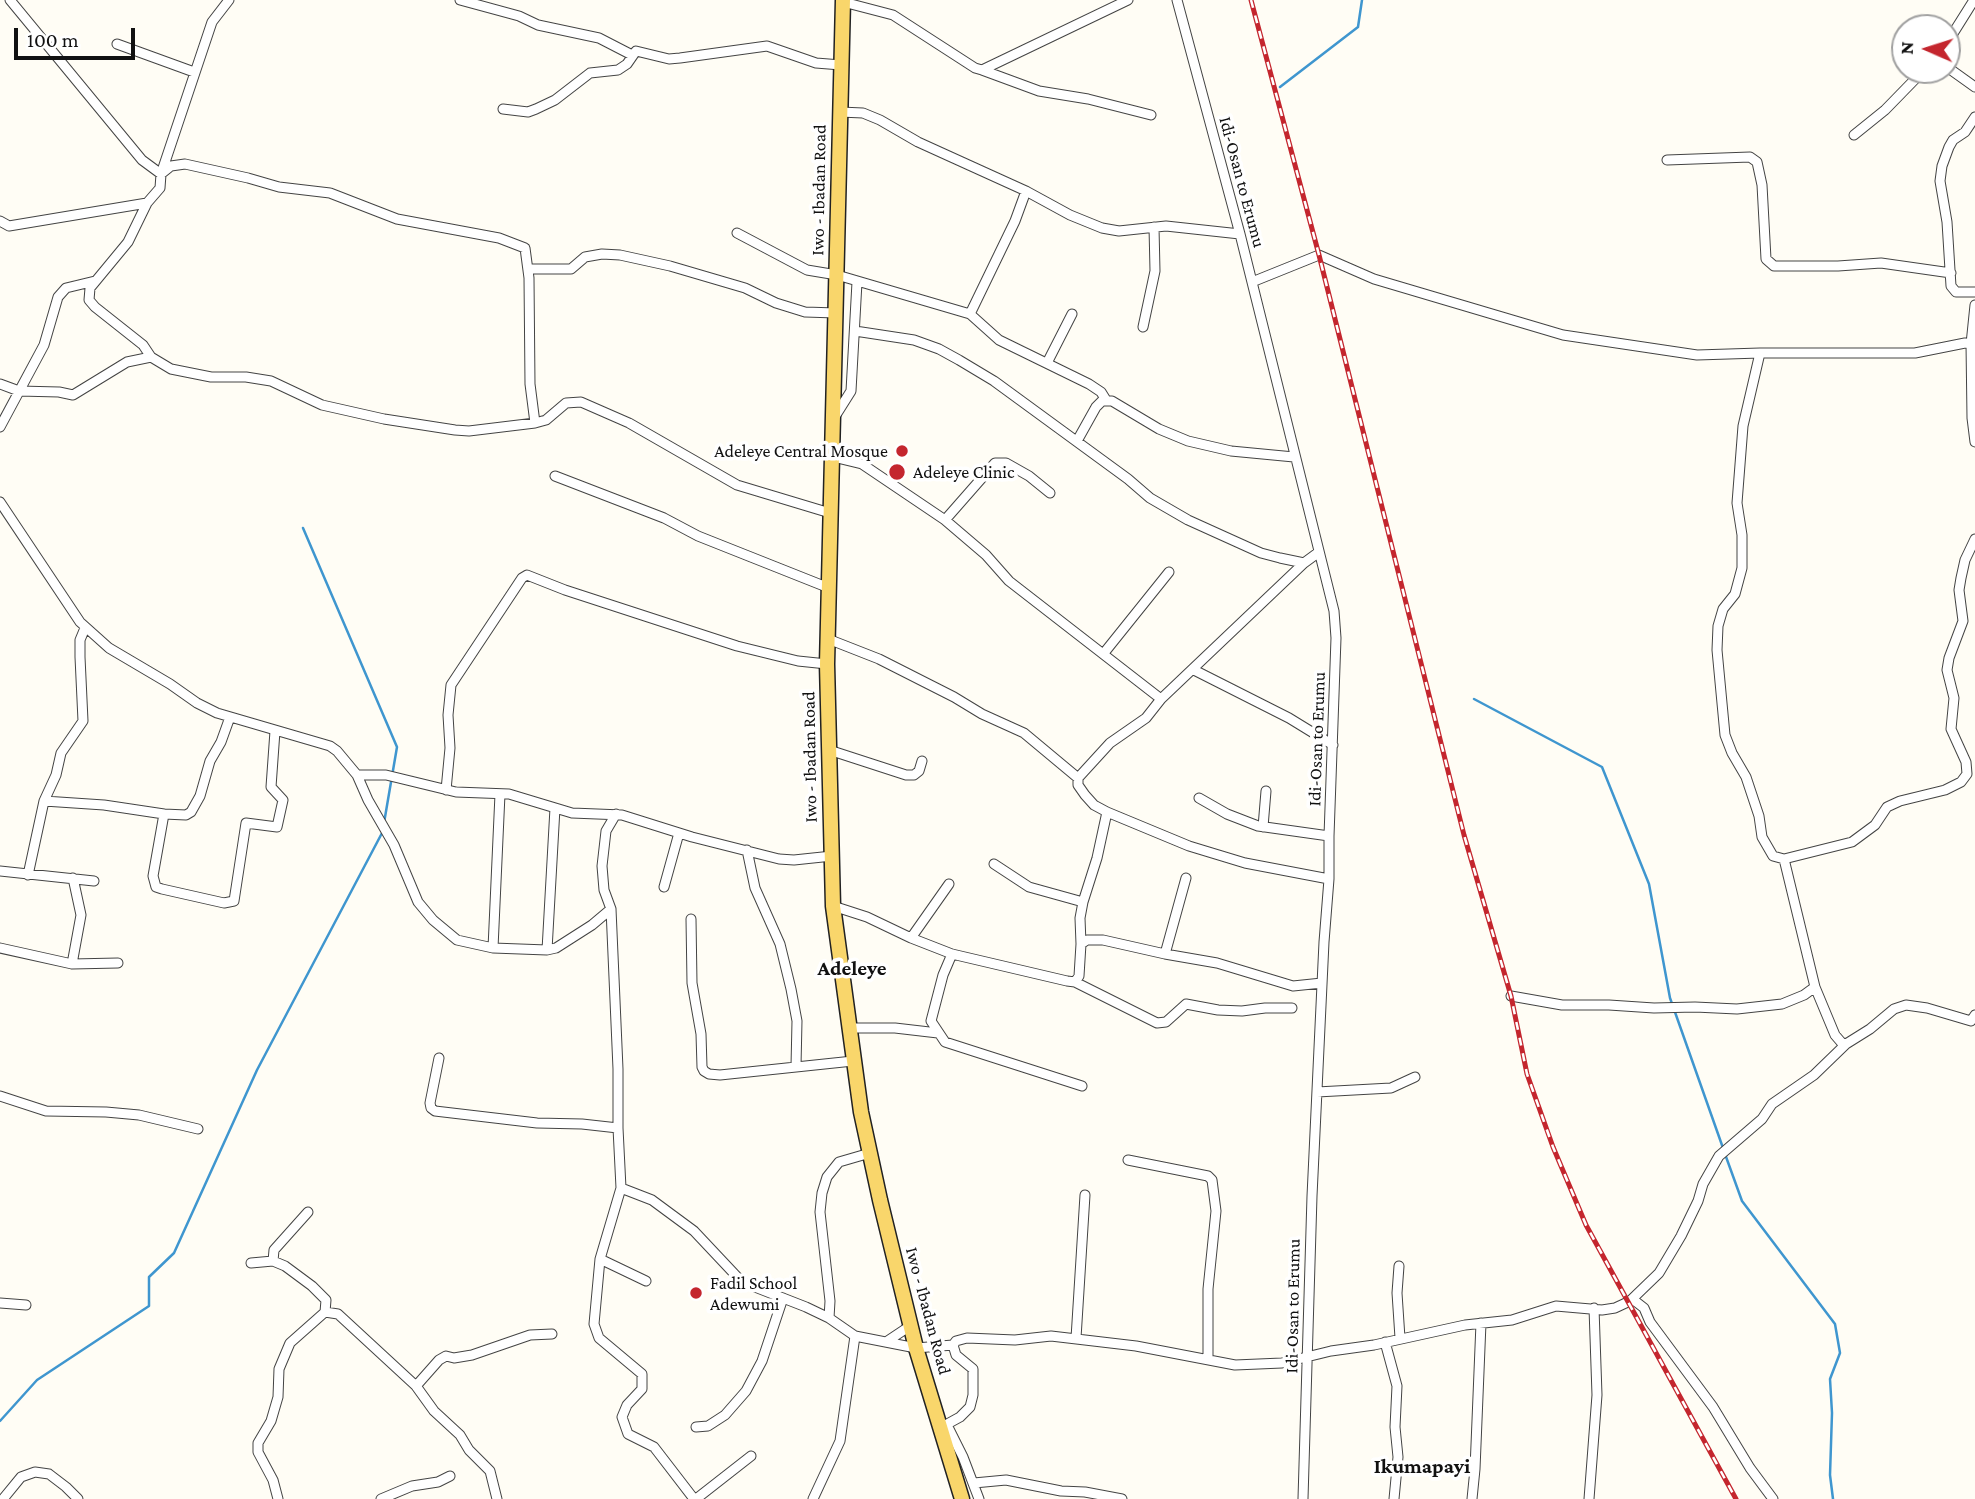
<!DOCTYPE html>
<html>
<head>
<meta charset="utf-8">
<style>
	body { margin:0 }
	#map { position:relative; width:1975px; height:1499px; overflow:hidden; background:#fffdf5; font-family:"Crimson Pro",serif }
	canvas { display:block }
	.north { position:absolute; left:1891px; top:14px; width:70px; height:70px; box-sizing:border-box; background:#fff; border:2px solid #a0a0a0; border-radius:50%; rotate:273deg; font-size:19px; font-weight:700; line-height:28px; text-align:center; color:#111 }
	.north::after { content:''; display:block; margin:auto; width:24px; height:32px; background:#c4262e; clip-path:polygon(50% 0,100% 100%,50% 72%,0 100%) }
	.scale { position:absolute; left:14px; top:28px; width:121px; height:32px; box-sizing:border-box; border:4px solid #111; border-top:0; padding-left:9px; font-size:21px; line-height:24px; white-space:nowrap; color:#111; -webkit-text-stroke:5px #fff; paint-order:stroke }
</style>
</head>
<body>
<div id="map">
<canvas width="1975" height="1499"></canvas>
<div class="north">N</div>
<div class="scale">100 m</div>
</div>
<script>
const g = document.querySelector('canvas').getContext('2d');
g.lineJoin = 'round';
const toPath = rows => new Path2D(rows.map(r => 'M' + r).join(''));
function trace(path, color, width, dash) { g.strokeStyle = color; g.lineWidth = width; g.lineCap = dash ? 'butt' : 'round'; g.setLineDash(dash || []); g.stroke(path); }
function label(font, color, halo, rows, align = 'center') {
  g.font = font + ' "Crimson Pro",serif'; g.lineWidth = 7; g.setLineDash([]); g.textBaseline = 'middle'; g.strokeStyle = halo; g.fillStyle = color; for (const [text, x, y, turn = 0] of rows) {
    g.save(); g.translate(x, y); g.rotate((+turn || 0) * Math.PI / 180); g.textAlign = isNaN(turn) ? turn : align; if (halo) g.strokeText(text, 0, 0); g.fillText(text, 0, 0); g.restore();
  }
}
const stream = toPath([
	[1280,87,1358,27,1362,0],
	[303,528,397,747,384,823],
	[1474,699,1602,767,1649,884,1670,998,1723,1148],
	[1725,1154,1742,1201,1835,1324,1840,1353,1830,1379,1832,1413,1830,1475,1833,1499],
	[0,1421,37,1380,149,1306,149,1277,174,1253,257,1070,382,833]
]);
const minor = toPath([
	[10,0,142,160,161,174,171,166,185,164,248,178,279,187,330,193,397,219,499,238,525,248,529,278,530,384,535,423],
	[460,0,519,16,538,25,599,38,632,55],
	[1177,0,1240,234,1334,611,1336,638,1329,836,1329,879,1324,942,1312,1196,1303,1499],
	[843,2,893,15,975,68,982,70,1128,0],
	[1947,43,1974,0],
	[117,44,194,72],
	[1947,67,1975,87],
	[982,70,1039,91,1088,99,1151,115],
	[503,109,528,112,536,109,555,100,590,73,618,70,627,64,636,51,669,59,680,58,767,46,816,63,841,65],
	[840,112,863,113,880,120,918,142,1026,191,1070,215,1102,228,1119,231,1166,226,1240,234],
	[1975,117,1965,132,1953,140,1949,147,1942,166,1940,181,1947,222,1951,286,1956,292,1975,292],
	[1854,135,1885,110,1924,70],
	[1667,160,1750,157,1757,162,1762,185,1766,259,1774,266,1838,266,1881,263,1951,273],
	[147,203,128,242,90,288,89,300,95,307,143,345,151,357,171,369,211,377,246,377,271,381,322,405,384,419,455,430,469,431,535,423,546,420,566,403,581,402,629,423,737,485,830,513],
	[0,221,9,226,147,203,160,188,161,174,212,22,229,0],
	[737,233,807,270,837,275,970,314,999,340,1089,384,1101,392,1106,400],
	[528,269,571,269,585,257,602,254,620,255,670,266,745,288,776,303,805,312,836,313],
	[1252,282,1319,255,1374,279,1563,335,1697,355,1760,353,1743,426,1737,503,1742,535,1742,568,1735,594,1723,609,1718,626,1717,650,1725,735,1732,753,1746,777,1759,816,1762,837,1773,856,1784,859,1852,842,1875,825,1887,807,1900,801,1945,790,1961,782,1967,774,1966,762,1951,729,1954,698,1947,670,1949,658,1963,621,1959,590,1961,578,1965,560,1975,539],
	[970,314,1015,221,1026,191],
	[1143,327,1155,271,1154,227],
	[855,331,914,340,939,349,959,360,994,381,1128,479,1150,498,1188,520,1261,553,1280,558,1304,563,1319,552],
	[1971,344,1972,418,1975,442],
	[1760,353,1915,353,1965,343,1971,344,1975,305],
	[1047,363,1072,314],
	[0,384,19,391,59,392,73,395,127,362,151,357],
	[834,418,851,391,857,282],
	[0,427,44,345,58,297,66,288,95,281],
	[1077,441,1096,407,1102,401,1112,401,1159,429,1188,441,1231,451,1294,457],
	[833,457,862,464,945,520,986,555,1009,581,1161,699],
	[555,476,664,518,698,536,829,588],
	[0,502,80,622,109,648,170,684,197,703,217,713,330,746,337,751,357,775,368,800,394,845,418,902,433,920,457,940,493,948,547,950,556,948,592,925,611,909,604,890,602,866,606,831,616,814],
	[945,520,995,463,1006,463,1029,476,1050,493],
	[828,639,879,659,954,697,982,714,1024,733,1078,778,1078,785,1085,795,1094,805,1107,812,1189,846,1245,863,1329,879],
	[1104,653,1169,572],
	[1194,670,1289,718,1333,745],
	[230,717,221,742,210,761,200,796,191,812,186,815,164,814,153,876,156,887,162,889,224,903,234,901,246,823,277,827,283,800,271,787,275,731],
	[829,750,906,775,914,775,919,771,922,761],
	[357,775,386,775,456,792,509,794,572,813,622,815,692,837,779,859,794,860,832,856],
	[1078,778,1110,743,1146,718,1161,699,1304,563],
	[446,790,450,748,448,715,451,685,522,578,527,575,565,590,737,646,798,661,827,664],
	[1199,798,1227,814,1258,826,1329,836],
	[44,801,56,775,61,753,83,721,80,657,80,640,85,628],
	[1263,827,1266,791],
	[747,850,755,888,780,944,791,989,797,1021,796,1066],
	[1784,859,1815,987,1835,1035,1841,1042,1846,1044],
	[994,864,1029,887,1083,902],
	[0,871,94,881],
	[28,875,44,801,104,805,164,814],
	[664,887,679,833],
	[833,906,867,917,911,938,952,954,1067,981,1075,982,1079,976,1081,944,1087,940,1103,940,1165,954,1217,963,1293,986,1322,983],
	[611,909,618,1069,618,1128,621,1188,600,1259,594,1324,599,1338,642,1374,642,1389,627,1405,622,1417,628,1434,654,1447,694,1499],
	[691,919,692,983,701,1034,702,1067,704,1071,709,1074,720,1075,853,1061],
	[911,938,949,884],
	[1081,944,1080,918,1083,902,1097,858,1107,812],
	[0,948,72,964,118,963],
	[493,948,500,794],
	[547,950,555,808],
	[952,954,943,975,931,1021,945,1042,1082,1086],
	[1165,954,1186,878],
	[72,964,81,915,73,878],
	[1075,982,1157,1023,1166,1022,1186,1004,1218,1010,1242,1011,1265,1008,1292,1008],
	[1511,996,1562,1005,1609,1005,1654,1008,1695,1007,1737,1009,1782,1004,1804,995,1815,987],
	[849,1028,895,1028,938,1033],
	[439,1058,430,1103,431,1108,435,1111,537,1123,582,1124,618,1128],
	[1317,1092,1391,1088,1415,1077],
	[0,1096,46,1111,106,1112,139,1115,198,1129],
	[1128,1160,1208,1176,1212,1180,1216,1211,1208,1289,1208,1359],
	[621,1188,652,1200,694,1231,742,1282,806,1307,829,1318,855,1336,916,1348,953,1345,956,1341,967,1338,1015,1340,1051,1336,1136,1346,1235,1365,1282,1363,1331,1351,1374,1345,1465,1325,1512,1320,1556,1306,1602,1310,1615,1308,1630,1301,1659,1273,1681,1236,1698,1201,1703,1184,1719,1156,1762,1119,1772,1104,1814,1075,1846,1044,1870,1029,1894,1009,1906,1005,1927,1008,1971,1021,1975,1015],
	[600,1259,646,1281],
	[273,1261,274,1250,308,1212],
	[251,1263,273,1261,285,1266,312,1286,326,1300,325,1312],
	[1399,1266,1397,1293,1400,1338],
	[1630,1301,1635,1301,1644,1308,1650,1322,1713,1407,1750,1468,1773,1499],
	[0,1303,26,1305],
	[829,1318,830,1301,820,1212,822,1193,827,1177,839,1162,870,1153],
	[1076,1338,1085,1195],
	[886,1342,910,1326],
	[1385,1342,1397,1386,1395,1427,1398,1457,1394,1499],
	[416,1386,439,1360,446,1356,454,1358,472,1355,530,1335,552,1334],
	[947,1425,963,1457,979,1499],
	[696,1427,708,1426,725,1415,746,1391,762,1361,783,1298],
	[940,1428,960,1417,970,1407,973,1395,973,1369,956,1355,953,1345],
	[974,1483,1006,1480,1061,1491,1085,1492,1122,1499],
	[3,1499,21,1477,35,1472,49,1474,66,1487,78,1499],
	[278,1499,273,1480,258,1452,258,1443,271,1421,278,1397,279,1369,290,1343,325,1312,338,1314,416,1386,434,1411,460,1435,469,1450,490,1471,497,1499],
	[381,1499,412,1486,438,1482,450,1476],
	[696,1499,751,1456],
	[813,1499,840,1441,855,1336],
	[1472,1499,1475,1469,1481,1323],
	[1589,1499,1597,1395,1594,1308]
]);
const primary = toPath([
	[843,0,827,664,833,906,861,1112,880,1200,916,1348,962,1499]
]);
const rail = toPath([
	[1251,0,1319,255,1464,835,1511,996,1527,1074,1553,1147,1586,1225,1736,1499]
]);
const markers = [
	[902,451,7,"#c4262e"],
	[897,472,9,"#c4262e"],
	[696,1293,7,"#c4262e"]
];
const streetNames = [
	["Idi-Osan to Erumu",1242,182,75],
	["Iwo - Ibadan Road",819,190,-89],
	["Idi-Osan to Erumu",1317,739,-88],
	["Iwo - Ibadan Road",810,757,-91],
	["Idi-Osan to Erumu",1293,1306,-89],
	["Iwo - Ibadan Road",928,1311,75]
];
const poiNames = [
	["Adeleye Central Mosque",888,451,"right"],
	["Adeleye Clinic",913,472],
	["Fadil School",710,1283],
	["Adewumi",710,1304]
];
const quarterNames = [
	["Adeleye",852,969],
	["Ikumapayi",1422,1467]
];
trace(stream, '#3f96cf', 2.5);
trace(minor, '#444', 11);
trace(primary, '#222', 17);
trace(minor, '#fff', 9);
trace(primary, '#f9d66b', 14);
trace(rail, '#c4262e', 5);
trace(rail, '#fff', 2.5, [8]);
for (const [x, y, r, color] of markers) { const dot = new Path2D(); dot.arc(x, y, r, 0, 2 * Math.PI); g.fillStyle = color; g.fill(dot); trace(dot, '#fff', 2.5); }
label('18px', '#111', '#fff', streetNames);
label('18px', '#111', '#fff', poiNames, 'left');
label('bold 21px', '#111', '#fff', quarterNames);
</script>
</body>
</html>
